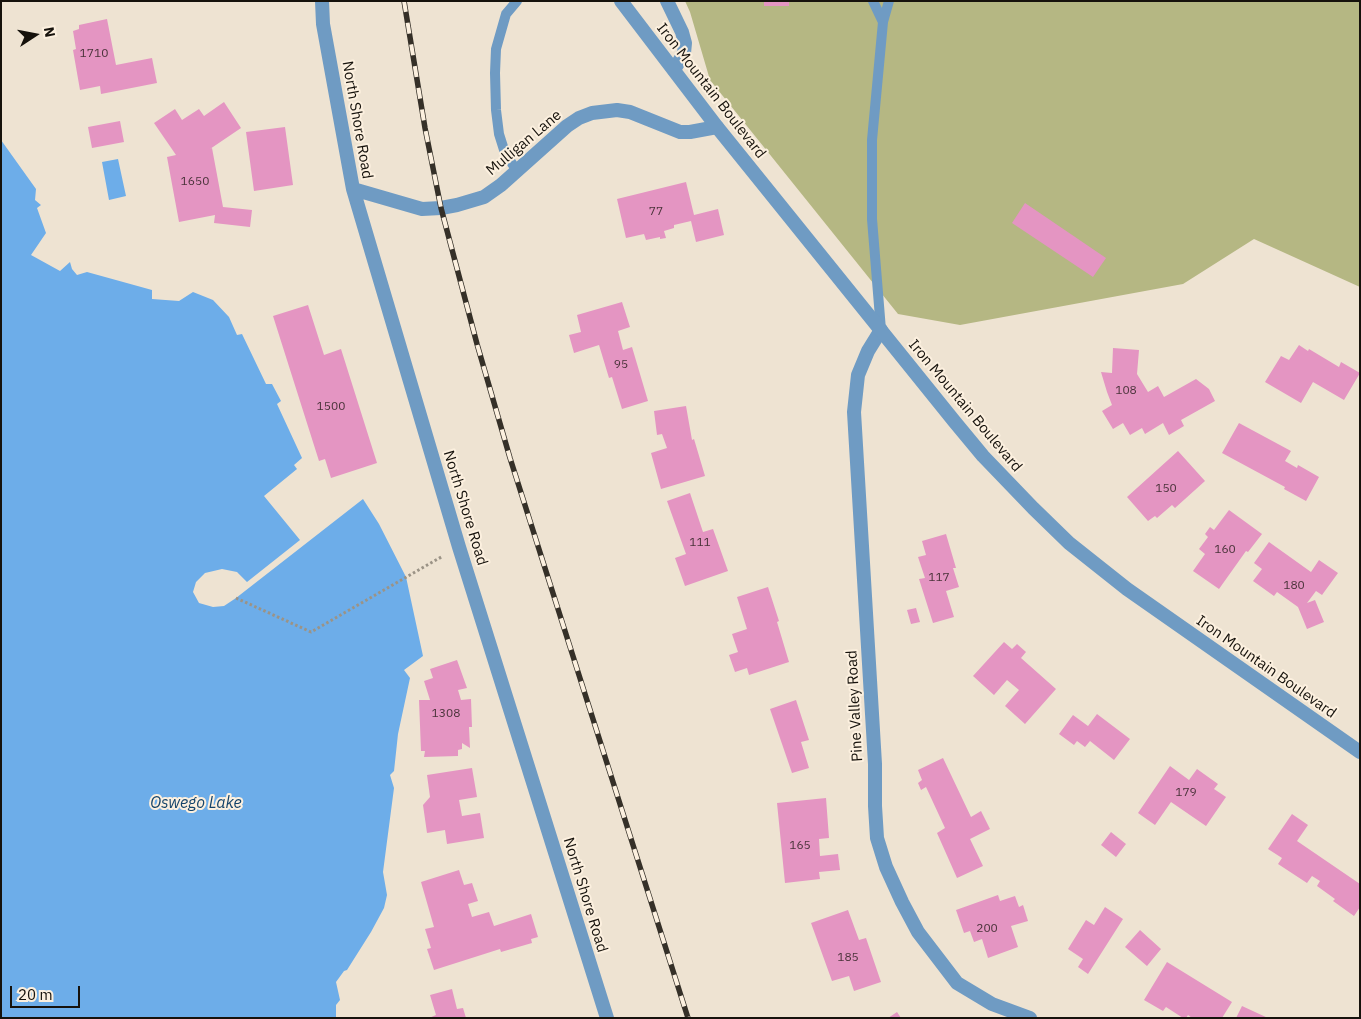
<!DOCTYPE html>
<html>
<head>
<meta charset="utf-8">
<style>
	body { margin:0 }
	#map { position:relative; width:1361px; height:1019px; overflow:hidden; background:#eee3d2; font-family:"IBM Plex Sans",sans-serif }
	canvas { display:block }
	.frame { position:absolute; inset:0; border:2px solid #16120c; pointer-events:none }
	.north { position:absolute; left:10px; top:10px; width:50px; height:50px; -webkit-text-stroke:4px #fcf0df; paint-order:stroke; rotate:79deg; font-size:14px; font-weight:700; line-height:20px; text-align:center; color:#16120c }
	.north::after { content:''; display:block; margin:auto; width:18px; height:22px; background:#16120c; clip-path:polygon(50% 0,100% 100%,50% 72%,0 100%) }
	.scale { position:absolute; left:10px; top:986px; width:70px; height:22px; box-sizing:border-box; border:2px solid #16120c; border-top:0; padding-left:6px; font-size:15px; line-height:18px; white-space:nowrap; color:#16120c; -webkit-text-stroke:4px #fcf0df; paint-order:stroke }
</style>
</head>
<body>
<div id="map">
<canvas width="1361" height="1019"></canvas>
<div class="frame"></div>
<div class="north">N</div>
<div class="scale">20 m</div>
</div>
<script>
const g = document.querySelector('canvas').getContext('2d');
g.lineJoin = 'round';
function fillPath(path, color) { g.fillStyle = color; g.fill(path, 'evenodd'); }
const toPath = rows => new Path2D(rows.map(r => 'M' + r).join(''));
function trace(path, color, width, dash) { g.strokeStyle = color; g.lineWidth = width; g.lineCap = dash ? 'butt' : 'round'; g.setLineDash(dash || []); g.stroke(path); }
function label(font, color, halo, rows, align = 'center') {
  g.font = font + ' "IBM Plex Sans",sans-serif'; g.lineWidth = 4; g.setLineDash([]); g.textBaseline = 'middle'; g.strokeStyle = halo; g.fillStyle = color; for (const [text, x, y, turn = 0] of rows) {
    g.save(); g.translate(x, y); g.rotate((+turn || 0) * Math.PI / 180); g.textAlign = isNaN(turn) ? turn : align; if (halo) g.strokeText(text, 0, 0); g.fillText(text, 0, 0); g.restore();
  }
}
const green = toPath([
	[685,1,1360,1,1360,287,1254,239,1183,284,960,325,898,314,710,80,690,12]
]);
const water = toPath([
	[1,140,36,189,35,200,41,205,37,208,46,233,31,255,60,271,70,262,72,269,77,275,87,272,152,290,152,299,179,301,193,292,213,300,229,317,237,335,242,334,266,384,272,384,281,401,277,404,302,458,294,465,297,469,264,496,300,540,247,582,237,572,222,569,205,573,196,582,193,592,199,603,213,607,224,606,236,598,363,499,379,524,406,577,423,656,404,670,410,678,398,734,394,771,390,775,394,788,383,872,387,895,384,908,371,932,347,970,344,971,336,982,340,1000,336,1005,336,1018,1,1018],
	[118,159,126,196,109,200,102,162]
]);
const building = toPath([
	[764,1,789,1,789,6,764,6],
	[107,19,116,65,152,58,157,83,101,94,100,86,80,90,73,50,76,49,73,31,79,29,79,25],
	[224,102,241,128,210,149,212,148,223,207,252,210,250,227,214,223,215,215,179,222,167,157,176,155,154,123,175,109,182,120,199,109,204,116],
	[120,121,124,142,92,148,88,127],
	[285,127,293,185,254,191,246,132],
	[686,182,694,215,718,209,724,235,696,242,691,221,674,225,674,228,664,231,666,238,660,239,660,237,646,240,644,234,626,238,617,199],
	[1025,203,1106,258,1093,277,1012,223],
	[622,302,630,327,618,331,623,350,632,347,648,401,622,409,612,377,609,378,599,345,574,353,569,335,581,332,577,315],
	[308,305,324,355,341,349,377,463,331,478,325,459,319,461,273,316],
	[1299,345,1308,351,1309,349,1339,367,1341,362,1360,373,1344,400,1313,382,1301,403,1265,382,1281,356,1289,360],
	[1113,348,1139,350,1137,374,1148,392,1158,386,1164,397,1196,379,1209,389,1215,401,1181,420,1184,426,1169,435,1163,423,1145,434,1142,428,1130,435,1123,423,1113,429,1102,411,1112,405,1107,392,1101,372,1112,373],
	[686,406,692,440,694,439,705,476,661,489,651,453,667,448,662,434,657,435,654,411],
	[1239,423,1291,451,1285,461,1297,468,1298,465,1319,477,1306,501,1284,489,1285,487,1222,453],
	[1178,451,1205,481,1175,508,1172,505,1157,518,1155,516,1148,521,1127,497],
	[690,493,703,532,713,529,728,571,685,586,675,558,686,554,667,501],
	[1229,510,1262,534,1248,552,1246,551,1219,589,1193,571,1205,554,1199,549,1208,537,1205,534,1210,527,1214,530],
	[946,534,956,568,953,568,959,587,946,591,954,617,933,623,919,579,925,578,918,557,926,555,922,541],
	[1269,542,1311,572,1319,560,1338,573,1322,595,1316,591,1307,603,1315,600,1324,622,1307,629,1298,607,1277,592,1274,596,1253,581,1262,569,1254,563],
	[768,587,779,621,777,622,789,662,749,675,747,668,735,672,729,655,738,652,732,634,747,629,737,597],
	[916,608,920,622,911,624,907,610],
	[1004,642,1012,649,1017,644,1026,652,1021,658,1056,689,1025,724,1005,706,1019,690,1007,680,994,695,973,676],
	[457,660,467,688,458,690,461,700,471,699,472,727,469,727,470,748,462,743,462,749,458,750,458,756,424,757,425,751,421,751,419,700,430,700,424,681,433,678,430,669],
	[796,700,809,740,801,742,809,768,792,773,770,709],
	[1097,714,1130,739,1114,760,1090,741,1085,747,1077,741,1074,745,1059,734,1073,715,1088,726],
	[943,758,971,817,981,811,990,829,970,839,983,866,957,878,937,833,945,828,926,787,921,790,918,783,922,780,918,770],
	[1170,766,1189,780,1197,769,1218,784,1214,789,1226,797,1206,826,1171,802,1155,825,1138,813],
	[472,768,477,797,459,800,462,816,480,813,484,838,447,844,445,830,427,833,423,805,430,797,427,775],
	[826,798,829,838,819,839,820,856,838,854,840,870,819,872,820,879,785,883,777,803],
	[1292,814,1308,825,1297,841,1360,884,1360,907,1354,916,1333,901,1335,899,1317,886,1320,881,1312,876,1307,883,1278,864,1282,858,1268,849],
	[1111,832,1126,844,1116,857,1101,845],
	[459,870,464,885,472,883,478,901,468,904,472,917,489,912,494,926,531,914,538,937,531,939,532,943,501,952,500,949,434,970,427,949,431,948,425,929,434,927,421,882],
	[998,895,1000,901,1015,896,1019,907,1023,905,1028,921,1011,926,1018,947,988,958,982,939,974,942,970,931,964,933,956,910],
	[1105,907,1123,919,1088,974,1078,967,1083,959,1068,949,1086,920,1094,925],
	[848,910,859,940,866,938,881,982,854,991,849,976,832,981,811,923],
	[1140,930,1161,949,1147,966,1125,947],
	[1167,962,1232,1002,1222,1018,1192,1018,1188,1015,1186,1018,1183,1018,1166,1007,1163,1011,1144,1000],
	[452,989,457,1009,463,1008,466,1018,429,1018,436,1015,430,995],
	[1242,1006,1268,1018,1236,1018],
	[897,1012,901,1018,888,1018]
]);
const path = toPath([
	[236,598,311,632,443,556]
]);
const service = toPath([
	[873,1,883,22],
	[517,171,505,153,499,134,496,110,495,73,496,49,506,14,517,1],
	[881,330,872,219,872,140,883,22,889,1]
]);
const minor = toPath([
	[322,1,323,24,353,189,459,547,607,1018],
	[667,1,682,32,685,43,684,53,674,70],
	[353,189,422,209,441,208,457,205,484,197,501,185,567,126,579,118,592,113,617,110,630,112,680,132,690,132,717,127],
	[881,330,868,351,858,375,854,412,875,764,875,806,877,838,886,867,902,902,918,932,957,983,992,1004,1030,1018]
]);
const tertiary = toPath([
	[621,1,717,127,954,421,983,456,1033,508,1069,543,1127,589,1360,752]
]);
const rail = toPath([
	[404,1,425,128,441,208,477,344,510,458,688,1018]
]);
const numberNames = [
	["1710",94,54],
	["1650",195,182],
	["77",656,212],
	["95",621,365],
	["108",1126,391],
	["1500",331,407],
	["150",1166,489],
	["111",700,543],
	["160",1225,550],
	["117",939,578],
	["180",1294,586],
	["1308",446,714],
	["179",1186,793],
	["165",800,846],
	["200",987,929],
	["185",848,958]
];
const streetNames = [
	["Iron Mountain Boulevard",711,91,52],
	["North Shore Road",357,120,80],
	["Mulligan Lane",524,143,-40],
	["Iron Mountain Boulevard",965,406,50],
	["North Shore Road",465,508,73],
	["Iron Mountain Boulevard",1266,667,35],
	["Pine Valley Road",855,706,-93],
	["North Shore Road",585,895,73]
];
const waterNames = [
	["Oswego Lake",196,803]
];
fillPath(green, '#b5b783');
fillPath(water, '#6dade9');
fillPath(building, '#e495c2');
trace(path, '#9b9386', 3, [2.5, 2.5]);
trace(service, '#6f9bc3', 10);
trace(minor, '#6f9bc3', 14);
trace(tertiary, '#6f9bc3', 14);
trace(rail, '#353028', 5.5);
trace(rail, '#fcf0df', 4, [11]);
label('12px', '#4a333a', null, numberNames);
label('15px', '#16120c', '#fcf0df', streetNames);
label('italic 16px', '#13436a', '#fcf0df', waterNames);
</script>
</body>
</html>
